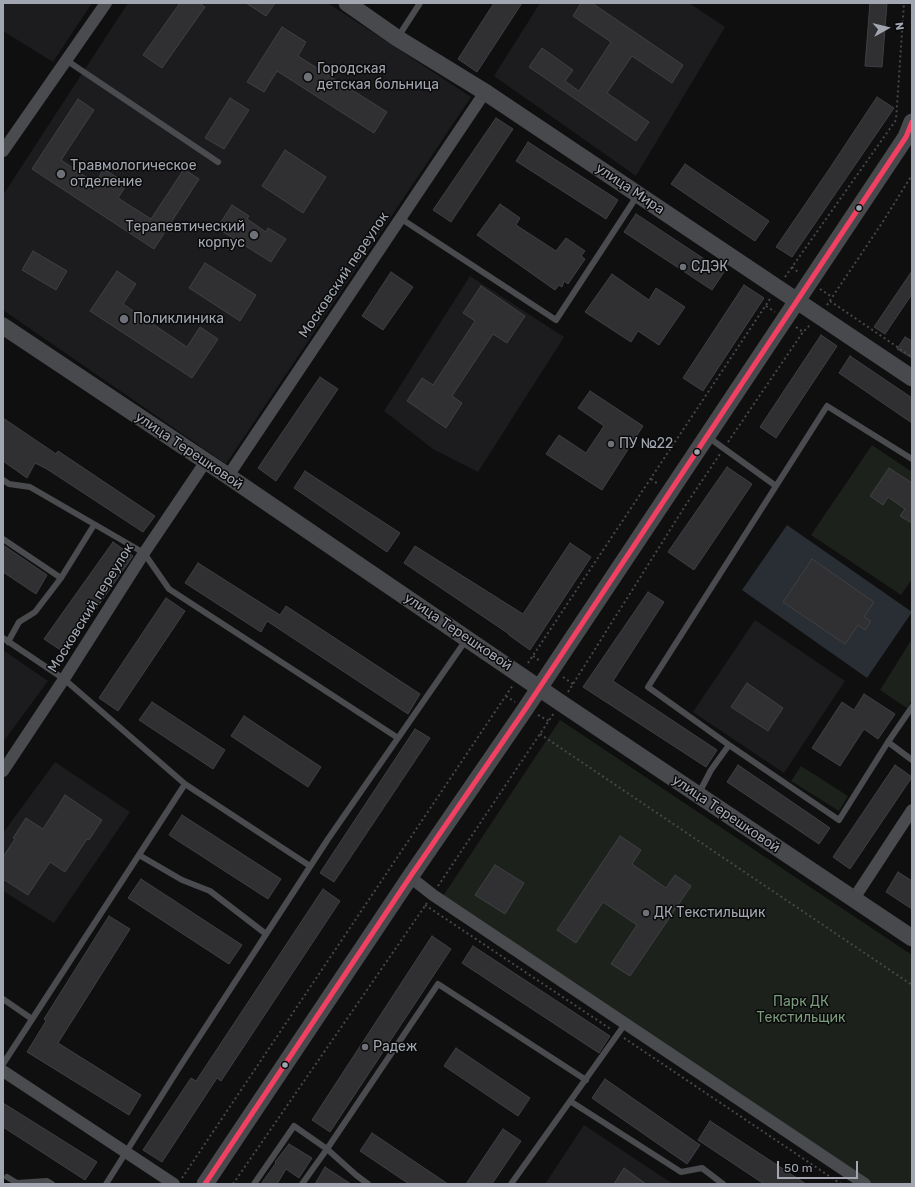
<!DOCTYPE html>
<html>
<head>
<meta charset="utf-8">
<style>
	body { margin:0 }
	#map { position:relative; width:915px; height:1187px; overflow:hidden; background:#0f0f10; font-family:Rubik,sans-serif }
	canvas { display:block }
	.frame { position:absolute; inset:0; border:4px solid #a1a6b0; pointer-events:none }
	.north { position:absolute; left:867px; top:8px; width:40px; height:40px; -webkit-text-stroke:3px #0a0a0b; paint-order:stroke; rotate:82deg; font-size:11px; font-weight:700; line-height:16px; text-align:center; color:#a1a6b0 }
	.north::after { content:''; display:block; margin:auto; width:14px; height:18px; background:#a1a6b0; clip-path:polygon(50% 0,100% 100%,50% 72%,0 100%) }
	.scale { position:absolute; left:777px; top:1161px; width:81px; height:18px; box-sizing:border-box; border:2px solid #a1a6b0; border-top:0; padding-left:5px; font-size:12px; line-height:14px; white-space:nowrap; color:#a1a6b0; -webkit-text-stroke:3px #0a0a0b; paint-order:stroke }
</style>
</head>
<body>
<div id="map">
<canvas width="915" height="1187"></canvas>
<div class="frame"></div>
<div class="north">N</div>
<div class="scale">50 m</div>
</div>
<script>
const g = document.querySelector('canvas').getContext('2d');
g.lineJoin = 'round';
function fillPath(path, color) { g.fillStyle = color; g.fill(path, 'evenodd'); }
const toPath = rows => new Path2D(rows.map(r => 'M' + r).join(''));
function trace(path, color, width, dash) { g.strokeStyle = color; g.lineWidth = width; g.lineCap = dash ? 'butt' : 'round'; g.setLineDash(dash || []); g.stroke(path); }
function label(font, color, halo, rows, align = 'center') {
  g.font = font + ' Rubik,sans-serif'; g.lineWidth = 3; g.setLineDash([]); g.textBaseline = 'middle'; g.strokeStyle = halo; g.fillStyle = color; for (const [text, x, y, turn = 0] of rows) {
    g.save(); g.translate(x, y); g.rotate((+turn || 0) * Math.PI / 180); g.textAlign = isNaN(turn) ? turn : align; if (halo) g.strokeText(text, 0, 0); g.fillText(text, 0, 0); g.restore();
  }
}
const built = toPath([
	[3,3,92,3,53,62,3,31],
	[128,3,328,3,471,97,226,464,3,310,3,195],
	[540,3,689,3,725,27,636,176,494,76],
	[470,276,564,337,478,472,433,449,384,411],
	[755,620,845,681,784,773,693,712],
	[3,650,48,681,3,742],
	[55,762,130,812,54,923,3,891,3,833],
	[584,1125,673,1184,545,1184]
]);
const green = toPath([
	[872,445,912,472,912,579,901,595,811,535],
	[912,639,912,700,907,708,880,690],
	[560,720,912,955,912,1184,866,1184,441,899],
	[801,766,848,796,839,811,791,781]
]);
const water = toPath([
	[787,525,912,612,867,678,742,590]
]);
const building = toPath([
	[180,3,199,3,205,7,162,68,143,55,180,3],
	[246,3,275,3,266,16,246,3],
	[494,3,522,3,477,72,458,59,494,3],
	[581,3,592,3,683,65,672,83,632,56,607,93,649,122,636,141,529,67,542,48,573,70,565,81,579,91,611,42,573,16,581,3],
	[870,3,887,3,882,67,865,66,870,3],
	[282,27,306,42,298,56,387,112,374,133,277,71,264,92,247,82,282,27],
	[877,97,894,108,792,257,776,247,828,171,877,97],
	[230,98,249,110,224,149,205,138,230,98],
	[78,99,94,110,61,160,95,183,104,169,127,184,118,198,151,219,184,169,199,179,154,249,32,169,78,99],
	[496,118,513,129,451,222,433,210,496,118],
	[528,142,618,200,606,219,516,161,528,142],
	[285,150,326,177,303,213,262,186,285,150],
	[685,164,769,221,755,241,671,184,685,164],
	[500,204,520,218,516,225,556,251,566,238,585,251,581,256,585,259,568,284,564,281,562,287,559,285,555,290,477,235,500,204],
	[232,205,249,216,247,219,266,232,268,228,286,239,271,262,217,228,232,205],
	[636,214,724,272,712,290,624,232,636,214],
	[33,251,67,271,56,290,22,270,33,251],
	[205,263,256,295,240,321,189,288,205,263],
	[117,271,136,284,123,304,187,347,200,327,218,339,192,378,90,311,117,271],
	[912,271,912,294,885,334,874,327,912,271],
	[391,272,413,287,383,330,362,316,391,272],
	[612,274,649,300,656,288,685,307,659,345,638,331,631,342,585,312,612,274],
	[744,285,764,298,703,391,683,378,744,285],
	[481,286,525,316,507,343,493,334,452,396,462,403,446,428,407,401,422,378,433,385,475,321,463,313,481,286],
	[821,335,837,346,776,438,760,427,821,335],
	[905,337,912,341,912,358,897,349,905,337],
	[850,356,912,398,912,423,839,373,850,356],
	[320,377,338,389,276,481,258,468,320,377],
	[590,391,643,426,602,490,546,454,559,435,586,453,604,426,578,408,590,391],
	[3,418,56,454,58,451,155,516,143,532,47,469,35,463,27,478,3,461,3,418],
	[727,467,752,484,694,570,668,552,727,467],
	[889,468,912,483,912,523,900,516,905,509,888,497,883,505,870,496,889,468],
	[305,471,400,533,387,552,294,488,305,471],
	[113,542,133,556,65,653,44,639,113,542],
	[570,543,591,557,530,650,509,635,509,634,404,563,415,546,523,614,570,543],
	[3,545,47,575,36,594,3,572,3,545],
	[812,559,874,602,864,617,871,621,865,630,858,625,845,644,783,602,812,559],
	[198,563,280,615,286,606,420,694,408,714,267,621,261,632,185,583,198,563],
	[648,592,664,602,613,681,717,750,706,767,583,687,648,592],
	[166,598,185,611,118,711,99,698,166,598],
	[747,683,783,708,768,731,731,707,747,683],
	[864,694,895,714,878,739,864,729,840,766,812,748,842,702,854,710,864,694],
	[152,702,225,750,213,769,139,720,152,702],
	[244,716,321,767,308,787,231,736,244,716],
	[415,729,430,738,334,882,320,873,415,729],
	[738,765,830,828,819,844,727,782,738,765],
	[895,765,912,777,850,869,833,857,895,765],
	[65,795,102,820,89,840,87,839,65,872,50,862,28,895,3,879,3,857,15,839,13,838,26,818,43,829,65,795],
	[182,815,281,879,268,899,169,835,182,815],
	[620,836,641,850,632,864,666,888,675,875,691,886,630,976,611,964,637,925,603,902,576,943,557,930,620,836],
	[495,865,524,883,505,914,475,895,495,865],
	[898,872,912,881,912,909,886,892,898,872],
	[141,879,242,945,229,964,128,898,141,879],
	[323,889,340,901,221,1081,217,1078,162,1162,143,1150,191,1078,196,1081,323,889],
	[109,916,130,929,58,1043,141,1095,129,1115,27,1052,46,1021,44,1019,109,916],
	[432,936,451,949,330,1132,312,1120,432,936],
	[473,946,610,1036,599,1053,462,963,473,946],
	[456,1048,530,1098,518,1116,444,1066,456,1048],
	[605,1079,700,1145,687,1164,592,1098,605,1079],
	[3,1103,97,1162,85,1180,3,1127,3,1103],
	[710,1121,806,1184,764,1184,698,1140,710,1121],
	[503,1129,521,1141,492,1184,466,1184,503,1129],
	[372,1133,448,1184,409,1184,360,1151,372,1133],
	[289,1144,312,1158,299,1178,286,1169,277,1184,261,1184,276,1163,275,1162,289,1144],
	[325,1167,351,1184,315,1184,325,1167],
	[624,1168,646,1184,614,1184,624,1168]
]);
const path = toPath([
	[792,267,799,273],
	[785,277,896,120,904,3],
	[820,289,832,297],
	[830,301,912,357],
	[827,305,882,223,912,175],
	[766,306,775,312],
	[796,327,803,332],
	[728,442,803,332,810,325],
	[651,479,658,484],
	[533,656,540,661],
	[528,663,770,299],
	[563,677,573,684],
	[568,692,687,503,720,454],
	[506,696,515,702],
	[538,715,549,721],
	[540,734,912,985],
	[438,886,554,713],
	[425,905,612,1030],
	[624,1038,841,1184],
	[182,1178,513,685],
	[233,1184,427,903]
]);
const lane = toPath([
	[398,37,420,3],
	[66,60,218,162],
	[400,218,556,320,637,196],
	[708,437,776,486],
	[912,459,827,406,648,687,729,745,839,820,888,742,912,707],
	[3,480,9,484,30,487,144,553,169,589,398,738],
	[3,539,61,578,35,612,19,622,8,642],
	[61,578,94,525],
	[3,638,64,679,185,784,310,866],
	[888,742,912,760],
	[699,793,711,770,729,745],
	[139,855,182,880,210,891,266,934],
	[3,999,32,1019],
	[3,1064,185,784],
	[570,1101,681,1172,702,1168,723,1184],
	[7,1177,17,1183,47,1181,52,1184],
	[106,1184,179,1068,328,839,466,640],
	[254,1184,294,1126,327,1149,356,1175,368,1184],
	[302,1184,327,1149,438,984,586,1080],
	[511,1184,625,1024]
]);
const street = toPath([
	[3,151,106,3],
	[228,476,485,92],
	[3,771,64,679,144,553,206,461],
	[410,877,433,895,865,1184],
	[853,900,912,810],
	[3,1071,174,1184]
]);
const secondary = toPath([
	[347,3,397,38,485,92,912,378],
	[3,326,228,476,561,703,912,938],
	[205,1184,410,877,526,708,906,137,912,122]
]);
const bus1 = toPath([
	[205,1184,410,877,526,708,906,137,912,122]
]);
const markers = [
	[308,77,5,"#6e7178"],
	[61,174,5,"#6e7178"],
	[859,208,3.5,"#a1a6b0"],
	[254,235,5,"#6e7178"],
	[683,267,4,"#6e7178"],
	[124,319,5,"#6e7178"],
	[611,444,4,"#6e7178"],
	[697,452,3.5,"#a1a6b0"],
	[646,913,4,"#6e7178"],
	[365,1047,4,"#6e7178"],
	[285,1065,3.5,"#a1a6b0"]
];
const poiNames = [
	["Городская",317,69],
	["детская больница",317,85],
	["Травмологическое",70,166],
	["отделение",70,182],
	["Терапевтический",245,227,"right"],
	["корпус",245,243,"right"],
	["СДЭК",691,267],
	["Поликлиника",133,319],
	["ПУ №22",619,444],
	["ДК Текстильщик",654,913],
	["Радеж",373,1047]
];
const streetNames = [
	["улица Мира",630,189,34],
	["Московский переулок",344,275,-56],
	["улица Терешковой",189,451,34],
	["Московский переулок",91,608,-58],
	["улица Терешковой",458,632,34],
	["улица Терешковой",726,814,34]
];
const parkNames = [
	["Парк ДК",801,1002],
	["Текстильщик",801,1018]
];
fillPath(built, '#1c1c1e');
fillPath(green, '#1c211c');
fillPath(water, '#282e34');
fillPath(building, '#303032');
trace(building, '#3f4043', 1);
trace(path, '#45474a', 2, [2, 3]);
trace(lane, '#4a4b4e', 6);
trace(street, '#4a4b4e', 12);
trace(secondary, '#48494c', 17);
trace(bus1, '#f24062', 5);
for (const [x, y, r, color] of markers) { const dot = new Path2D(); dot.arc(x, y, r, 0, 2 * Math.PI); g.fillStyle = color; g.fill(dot); trace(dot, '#0a0a0b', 1.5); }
label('14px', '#a1a6b0', '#0a0a0b', poiNames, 'left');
label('14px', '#a1a6b0', '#0a0a0b', streetNames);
label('14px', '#799a7b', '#0a0a0b', parkNames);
</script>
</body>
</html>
